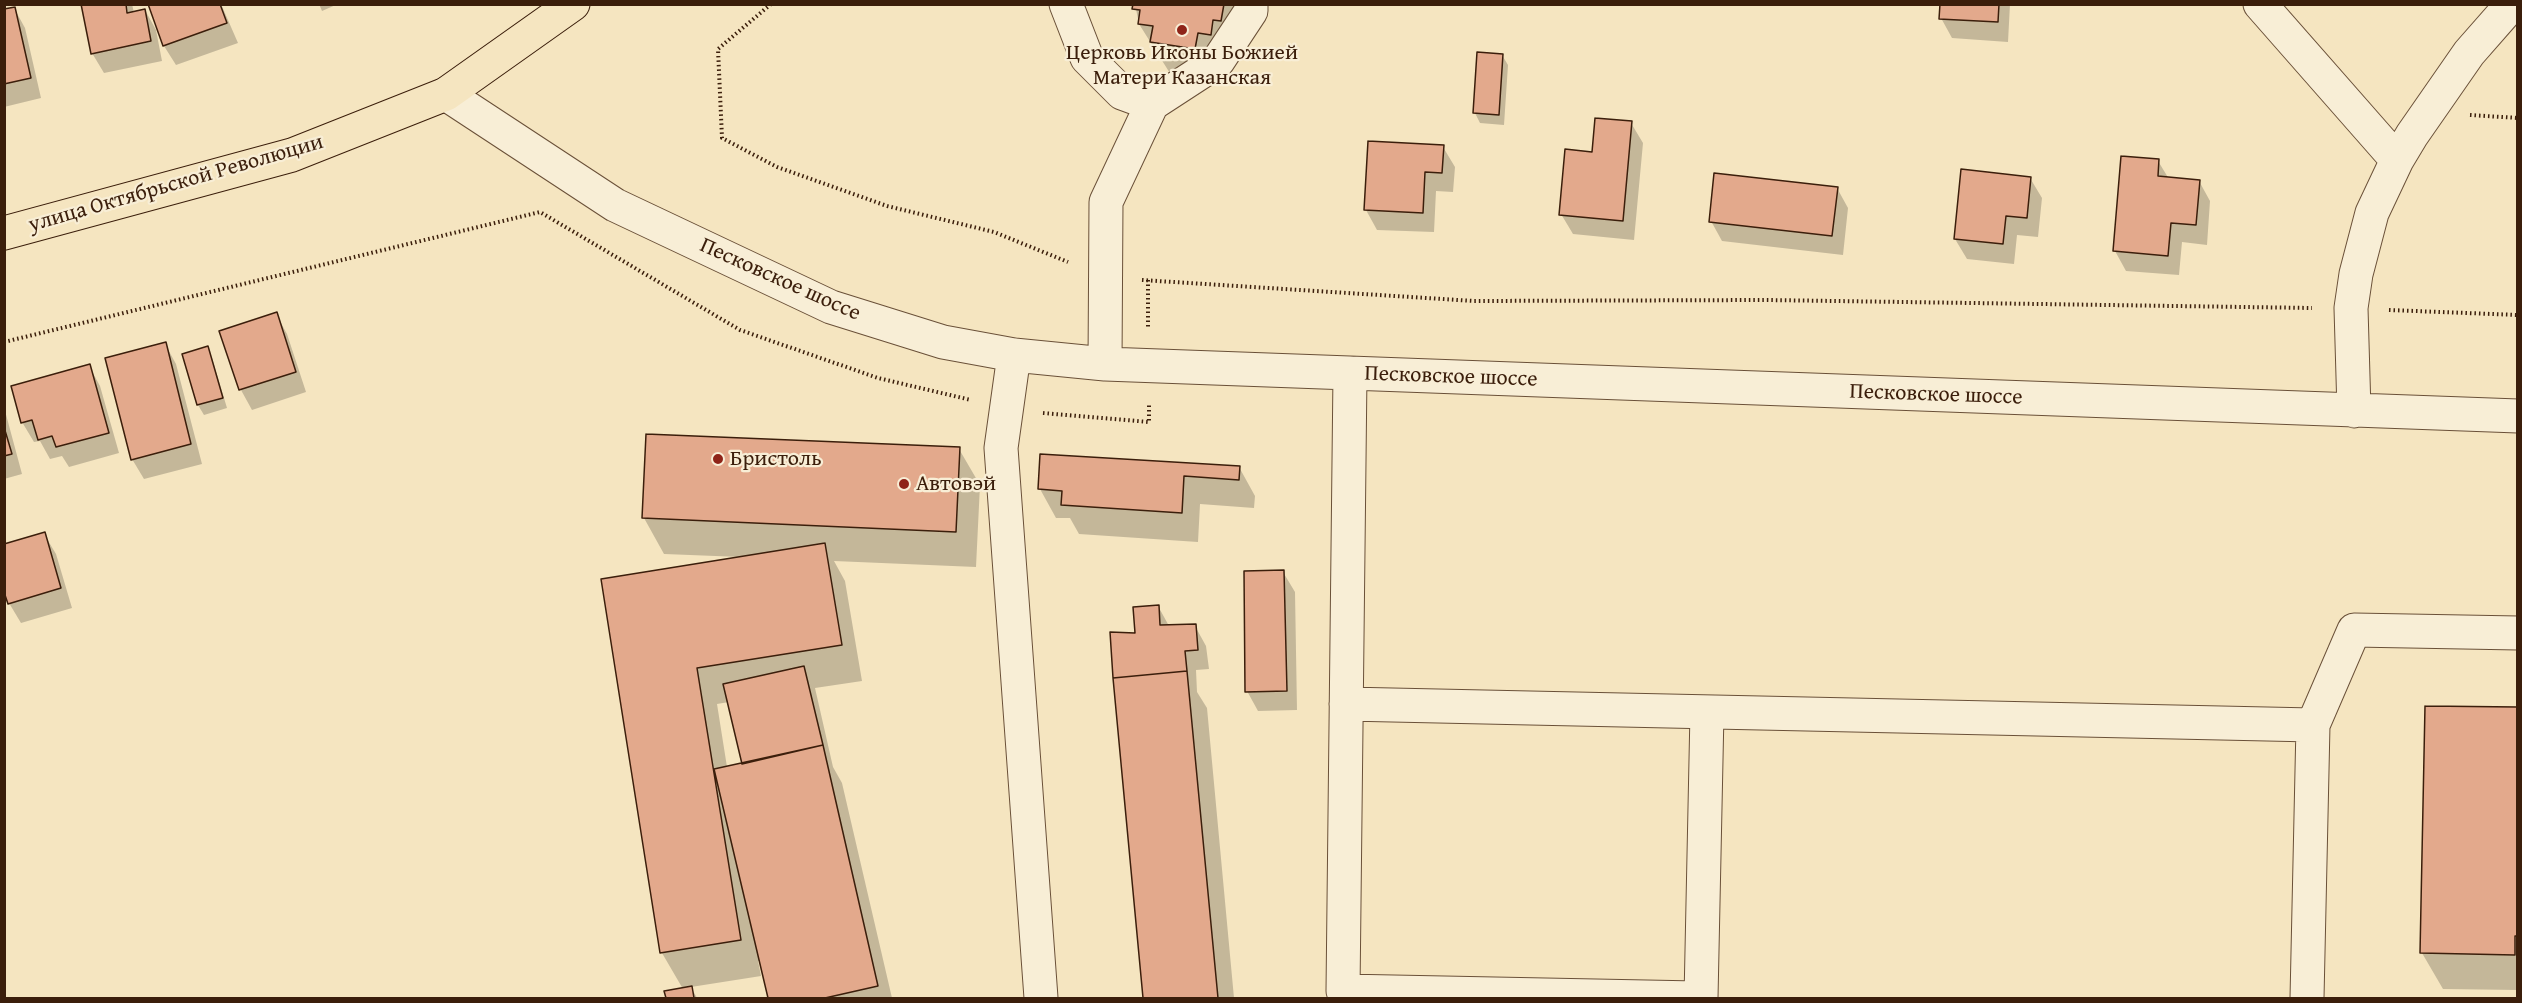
<!DOCTYPE html>
<html>
<head>
<meta charset="utf-8">
<style>
	body { margin:0 }
	#map { position:relative; width:2522px; height:1003px; overflow:hidden; background:#f5e5c0; font-family:"Gentium Book Plus",serif }
	canvas { display:block }
	.frame { position:absolute; inset:0; border:6px solid #3b1e0b; pointer-events:none }
</style>
</head>
<body>
<div id="map">
<canvas width="2522" height="1003"></canvas>
<div class="frame"></div>
</div>
<script>
const g = document.querySelector('canvas').getContext('2d');
g.lineJoin = 'round';
function fillPath(path, color) { g.fillStyle = color; g.fill(path, 'evenodd'); }
const toPath = rows => new Path2D(rows.map(r => 'M' + r).join(''));
function trace(path, color, width, dash) { g.strokeStyle = color; g.lineWidth = width; g.lineCap = dash ? 'butt' : 'round'; g.setLineDash(dash || []); g.stroke(path); }
function label(font, color, halo, rows, align = 'center') {
  g.font = font + ' "Gentium Book Plus",serif'; g.lineWidth = 4.5; g.setLineDash([]); g.textBaseline = 'middle'; g.strokeStyle = halo; g.fillStyle = color; for (const [text, x, y, turn = 0] of rows) {
    g.save(); g.translate(x, y); g.rotate((+turn || 0) * Math.PI / 180); g.textAlign = isNaN(turn) ? turn : align; if (halo) g.strokeText(text, 0, 0); g.fillText(text, 0, 0); g.restore();
  }
}
const shadow = toPath([
	[82,4,132,4,134,13,145,10,156,30,162,61,104,73,92,53],
	[150,4,221,4,238,43,176,65,164,46],
	[319,4,338,4,322,11],
	[1135,4,1241,4,1247,18,1241,57,1233,55,1218,69,1215,84,1173,78,1139,24],
	[1941,4,2010,4,2008,42,1952,38,1941,18],
	[14,8,25,28,41,98,4,107,4,10],
	[1502,55,1508,65,1504,125,1480,123,1475,113],
	[1631,123,1643,143,1634,240,1573,234,1561,214,1593,153],
	[1443,147,1455,167,1453,192,1436,191,1434,232,1377,230,1366,210],
	[2158,161,2169,179,2199,181,2210,201,2207,245,2182,242,2179,275,2126,271,2115,251],
	[2030,178,2042,198,2038,237,2017,235,2014,264,1967,259,1955,239],
	[1837,188,1848,208,1843,255,1722,241,1711,221],
	[276,314,287,334,306,392,252,410,241,390,221,332],
	[165,344,176,364,202,464,144,479,132,459],
	[207,348,212,358,227,408,204,415,198,405,183,355],
	[89,366,100,386,119,453,69,467,62,456,50,459,40,441,34,442,22,422],
	[4,407,22,474,4,479],
	[959,449,980,485,976,567,834,561,845,581,862,681,815,688,833,767,842,783,892,998,770,998,761,961,758,961,761,976,691,987,697,998,667,998,666,992,683,989,662,953,602,581,741,557,664,554,644,518],
	[729,702,744,764,727,767,717,704],
	[1239,467,1255,496,1254,508,1200,504,1198,542,1079,534,1070,518,1056,518,1040,489],
	[44,534,56,554,72,608,21,623,9,603],
	[1283,572,1295,592,1297,710,1258,711,1247,691],
	[1158,606,1169,626,1195,626,1206,646,1209,669,1196,670,1197,692,1207,708,1234,998,1145,998,1115,677,1136,635],
	[2518,709,2518,990,2443,989,2422,953]
]);
const building = toPath([
	[81,4,126,4,127,13,145,9,151,41,91,54,81,4],
	[148,4,220,4,227,23,163,46,148,4],
	[1133,4,1224,4,1221,21,1213,20,1211,35,1198,33,1195,49,1150,42,1153,26,1138,24,1140,10,1132,9,1133,4],
	[1940,4,1999,4,1998,22,1939,19,1940,4],
	[15,7,31,78,4,84,4,9,15,7],
	[1477,52,1503,54,1499,115,1473,113,1477,52],
	[1595,118,1632,121,1623,221,1559,215,1565,149,1592,152,1595,118],
	[1368,141,1444,145,1442,173,1425,172,1423,213,1364,210,1368,141],
	[2121,156,2159,159,2158,176,2200,180,2196,225,2171,223,2168,256,2113,251,2121,156],
	[1961,169,2031,177,2027,218,2006,216,2003,244,1954,239,1961,169],
	[1714,173,1838,187,1832,236,1709,222,1714,173],
	[277,312,296,372,239,390,219,331,277,312],
	[166,342,191,444,131,460,105,358,166,342],
	[208,346,223,398,197,405,182,354,208,346],
	[90,364,109,433,56,447,52,436,38,440,32,420,21,423,11,386,90,364],
	[4,427,12,454,4,456,4,427],
	[646,434,960,447,956,532,642,518,646,434],
	[1040,454,1240,466,1239,480,1184,476,1182,513,1061,505,1062,491,1038,489,1040,454],
	[45,532,61,588,8,604,4,592,4,544,45,532],
	[825,543,842,645,697,668,741,940,660,953,601,579,825,543],
	[1284,570,1287,691,1245,692,1244,571,1284,570],
	[1159,605,1160,625,1196,624,1198,650,1185,651,1187,671,1113,678,1110,632,1135,633,1133,607,1159,605],
	[804,666,823,745,742,764,723,684,804,666],
	[1187,671,1218,998,1143,998,1113,678,1187,671],
	[2425,706,2518,707,2518,936,2515,936,2515,955,2420,953,2425,706],
	[823,745,878,986,825,998,768,998,714,769,823,745],
	[692,986,694,998,666,998,664,991,692,986]
]);
const path = toPath([
	[771,4,718,49,722,138,777,167,887,206,994,232,1068,262],
	[2470,115,2518,118],
	[1142,280,1474,301,1767,300,2312,308],
	[1148,280,1148,327],
	[2389,310,2518,315],
	[4,342,540,212,740,330,878,378,971,400],
	[1043,413,1149,422,1149,404]
]);
const minor = toPath([
	[1066,4,1087,58,1122,93,1152,104],
	[2260,4,2397,160],
	[446,94,615,205,831,307,943,342,1014,355,1105,364,2518,416],
	[1014,355,1001,448,1041,998],
	[1105,364,1106,202,1152,104,1218,61,1251,11,1251,4],
	[1350,373,1343,991,1697,998],
	[2354,411,2351,308,2356,274,2372,213,2397,160,2412,135,2469,53,2512,4],
	[1346,704,2313,725,2354,630,2518,633],
	[1701,998,1707,712],
	[2307,998,2313,725]
]);
const major = toPath([
	[4,233,292,155,446,94,573,4]
]);
const markers = [
	[1182,30,6,"#8f2418"],
	[718,459,6,"#8f2418"],
	[904,484,6,"#8f2418"]
];
const poiNames = [
	["Церковь Иконы Божией",1182,53,"center"],
	["Матери Казанская",1182,78,"center"],
	["Бристоль",730,459],
	["Автовэй",916,484]
];
const streetNames = [
	["улица Октябрьской Революции",176,184,-16],
	["Песковское шоссе",780,280,24],
	["Песковское шоссе",1451,377,2],
	["Песковское шоссе",1936,395,2]
];
fillPath(shadow, '#0003');
fillPath(building, '#e3a98c');
trace(building, '#3b1e0b', 1.5);
trace(minor, '#6a5038', 35);
trace(major, '#3b1e0b', 35);
trace(path, '#3b1e0b', 4, [1.5, 3]);
trace(minor, '#f8eed6', 33);
trace(major, '#f5e5c0', 33);
for (const [x, y, r, color] of markers) { const dot = new Path2D(); dot.arc(x, y, r, 0, 2 * Math.PI); g.fillStyle = color; g.fill(dot); trace(dot, '#f8eed6', 2); }
label('22px', '#3b1e0b', '#f8eed6', poiNames, 'left');
label('22px', '#3b1e0b', '#f8eed6', streetNames);
</script>
</body>
</html>
